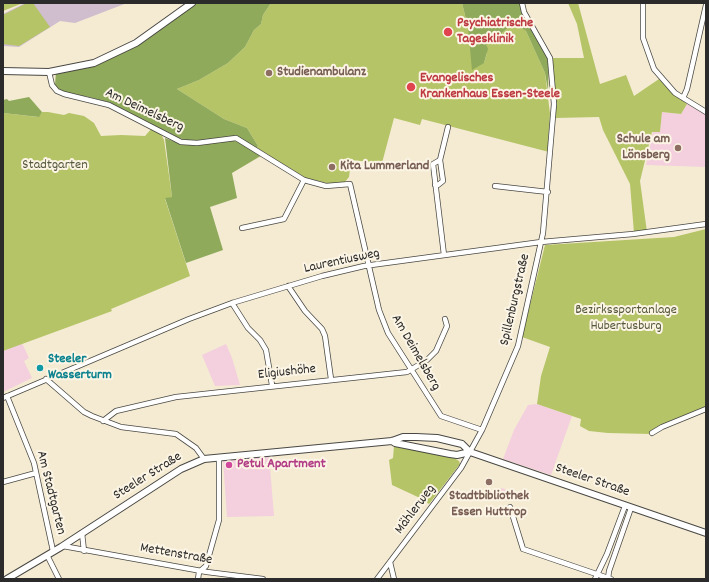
<!DOCTYPE html>
<html>
<head>
<meta charset="utf-8">
<style>
	body { margin:0 }
	#map { position:relative; width:709px; height:582px; overflow:hidden; background:#f4ebd2; font-family:Dekko,sans-serif }
	canvas { display:block }
	.frame { position:absolute; inset:0; border:4px solid #2b2b2b; pointer-events:none }
</style>
</head>
<body>
<div id="map">
<canvas width="709" height="582"></canvas>
<div class="frame"></div>
</div>
<script>
const g = document.querySelector('canvas').getContext('2d');
g.lineJoin = 'round';
function fillPath(path, color) { g.fillStyle = color; g.fill(path, 'evenodd'); }
const toPath = rows => new Path2D(rows.map(r => 'M' + r).join(''));
function trace(path, color, width, dash) { g.strokeStyle = color; g.lineWidth = width; g.lineCap = dash ? 'butt' : 'round'; g.setLineDash(dash || []); g.stroke(path); }
function label(font, color, halo, rows, align = 'center') {
  g.font = font + ' Dekko,sans-serif'; g.lineWidth = 4; g.setLineDash([]); g.textBaseline = 'middle'; g.strokeStyle = halo; g.fillStyle = color; for (const [text, x, y, turn = 0] of rows) {
    g.save(); g.translate(x, y); g.rotate((+turn || 0) * Math.PI / 180); g.textAlign = isNaN(turn) ? turn : align; if (halo) g.strokeText(text, 0, 0); g.fillText(text, 0, 0); g.restore();
  }
}
const built = toPath([
	[687,104,706,115,706,167,646,165,653,132,660,132,662,112,681,114],
	[22,343,29,358,24,361,32,378,3,392,3,351],
	[226,344,232,358,240,385,215,386,202,355],
	[537,404,572,416,551,475,503,459,514,430,528,405],
	[269,455,274,516,227,517,223,460],
	[501,488,511,491,509,499,499,496]
]);
const industrial = toPath([
	[25,3,127,3,75,23,60,21,19,47,3,46,3,14]
]);
const green = toPath([
	[3,3,23,3,3,11],
	[27,3,33,3,50,27,19,46,3,44,3,15],
	[271,3,462,3,468,27,484,63,487,53,486,44,493,35,498,36,508,28,516,26,522,27,526,31,545,73,550,114,548,142,549,152,422,119,420,125,394,118,382,163,351,160,349,177,344,183,327,183,306,178,257,148,258,146,247,128,224,119,177,89,199,80,228,63,245,47,254,30,261,24,263,15],
	[568,3,578,3,600,84,626,75,634,96,659,79,673,93,687,104,681,114,662,112,660,132,652,132,640,181,647,232,634,233,630,184,603,130,599,117,555,118,555,84,551,58,584,58,577,24],
	[42,112,48,112,64,115,69,113,84,116,94,123,101,136,121,135,145,136,152,128,160,132,164,140,172,197,165,199,190,276,111,309,112,311,3,351,3,113,38,117],
	[706,229,706,407,651,434,608,433,589,431,580,426,581,419,537,404,541,376,550,347,522,337,545,245,674,237],
	[394,446,454,458,459,461,460,464,429,504,420,498,392,485,389,460,393,458]
]);
const forest = toPath([
	[195,3,271,3,263,15,261,24,254,30,245,47,228,63,199,80,177,89,224,119,247,128,258,146,257,148,243,140,190,141,179,138,107,102,89,97,61,92,55,85,56,71,115,54],
	[462,3,521,3,549,58,548,91,545,73,526,31,519,26,508,28,498,36,493,35,486,44,488,49,484,63,472,70,468,27],
	[29,97,42,112,39,117,3,113,3,100,7,99,9,101],
	[165,138,178,143,189,145,231,140,238,142,264,154,232,173,237,198,210,207,223,250,186,263,165,198,172,197]
]);
const street = toPath([
	[643,3,643,38,654,69,675,93,706,112],
	[49,72,52,85,57,91,64,94,109,105,181,142,197,143,236,138,304,180,326,186,350,184,379,310,388,333,441,416,482,430],
	[683,98,687,89,706,5],
	[435,185,438,185,443,181,440,160],
	[495,186,548,192],
	[242,228,284,219,304,180],
	[444,255,433,164,440,160,448,127],
	[288,286,305,311,322,329,325,336,331,379],
	[232,303,248,328,260,340,266,350,272,385],
	[46,379,84,412,92,416,121,427,176,434,196,448,204,459],
	[7,396,34,463,53,551],
	[3,398,189,319,232,303,322,276,364,266,541,242,633,234,706,224],
	[103,421,116,411,176,397,407,372,427,360,436,351,447,326,445,319],
	[652,433,662,427,706,409],
	[3,482,36,473],
	[510,507,523,549,611,579],
	[82,533,84,551],
	[63,546,207,572,263,579],
	[47,555,59,579],
	[390,562,394,579],
	[198,579,199,572,206,566,219,520,219,458],
	[377,579,461,468,482,430,518,346,543,233,554,104,550,58,524,12,522,3],
	[595,579,607,554,625,506],
	[608,579,609,571,631,508]
]);
const secondary = toPath([
	[3,71,49,72,94,63,136,43,192,3],
	[392,441,395,443,450,454,457,455,470,452,706,533],
	[7,579,61,547,181,469,204,459,392,441,403,437,416,437,437,438,462,444,470,452]
]);
const markers = [
	[448,32,5,"#e0444e"],
	[269,73,4,"#8d6e63"],
	[411,87,5,"#e0444e"],
	[678,148,4,"#8d6e63"],
	[332,167,4,"#8d6e63"],
	[40,368,4,"#0f9aa8"],
	[229,465,4,"#d1479c"],
	[489,482,4,"#8d6e63"]
];
const healthNames = [
	["Psychiatrische",457,24],
	["Tagesklinik",457,40],
	["Evangelisches",420,79],
	["Krankenhaus Essen-Steele",420,95]
];
const educationNames = [
	["Studienambulanz",277,73],
	["Schule am",670,140,"right"],
	["Lönsberg",670,156,"right"],
	["Kita Lummerland",340,167],
	["Stadtbibliothek",489,497,"center"],
	["Essen Huttrop",489,513,"center"]
];
const streetNames = [
	["Am Deimelsberg",144,111,25],
	["Laurentiusweg",342,262,-12],
	["Spillenburgstraße",516,300,-77],
	["Am Deimelsberg",415,353,60],
	["Eligiushöhe",287,373,-6],
	["Steeler Straße",148,477,-32],
	["Steeler Straße",592,481,19],
	["Am Stadtgarten",50,493,76],
	["Mählerweg",416,510,-53],
	["Mettenstraße",176,555,10]
];
const parkNames = [
	["Stadtgarten",55,166],
	["Bezirkssportanlage",626,311],
	["Hubertusburg",626,327]
];
const cultureNames = [
	["Steeler",48,360],
	["Wasserturm",48,376]
];
const hotelNames = [
	["Petul Apartment",237,465]
];
fillPath(built, '#f4cfde');
fillPath(industrial, '#d0bdce');
fillPath(green, '#b4c466');
fillPath(forest, '#8faa5b');
trace(street, '#494844', 6);
trace(secondary, '#494844', 8);
trace(street, '#fff', 4.5);
trace(secondary, '#fff', 6);
for (const [x, y, r, color] of markers) { const dot = new Path2D(); dot.arc(x, y, r, 0, 2 * Math.PI); g.fillStyle = color; g.fill(dot); trace(dot, '#fcf5e5', 1.5); }
label('bold 14px', '#be3a42', '#fcf5e5', healthNames, 'left');
label('bold 14px', '#785e54', '#fcf5e5', educationNames, 'left');
label('14px', '#2b2b2b', '#fcf5e5', streetNames);
label('14px', '#54593d', '#fcf5e5', parkNames);
label('bold 14px', '#0d838f', '#fcf5e5', cultureNames, 'left');
label('bold 14px', '#b23c85', '#fcf5e5', hotelNames, 'left');
</script>
</body>
</html>
